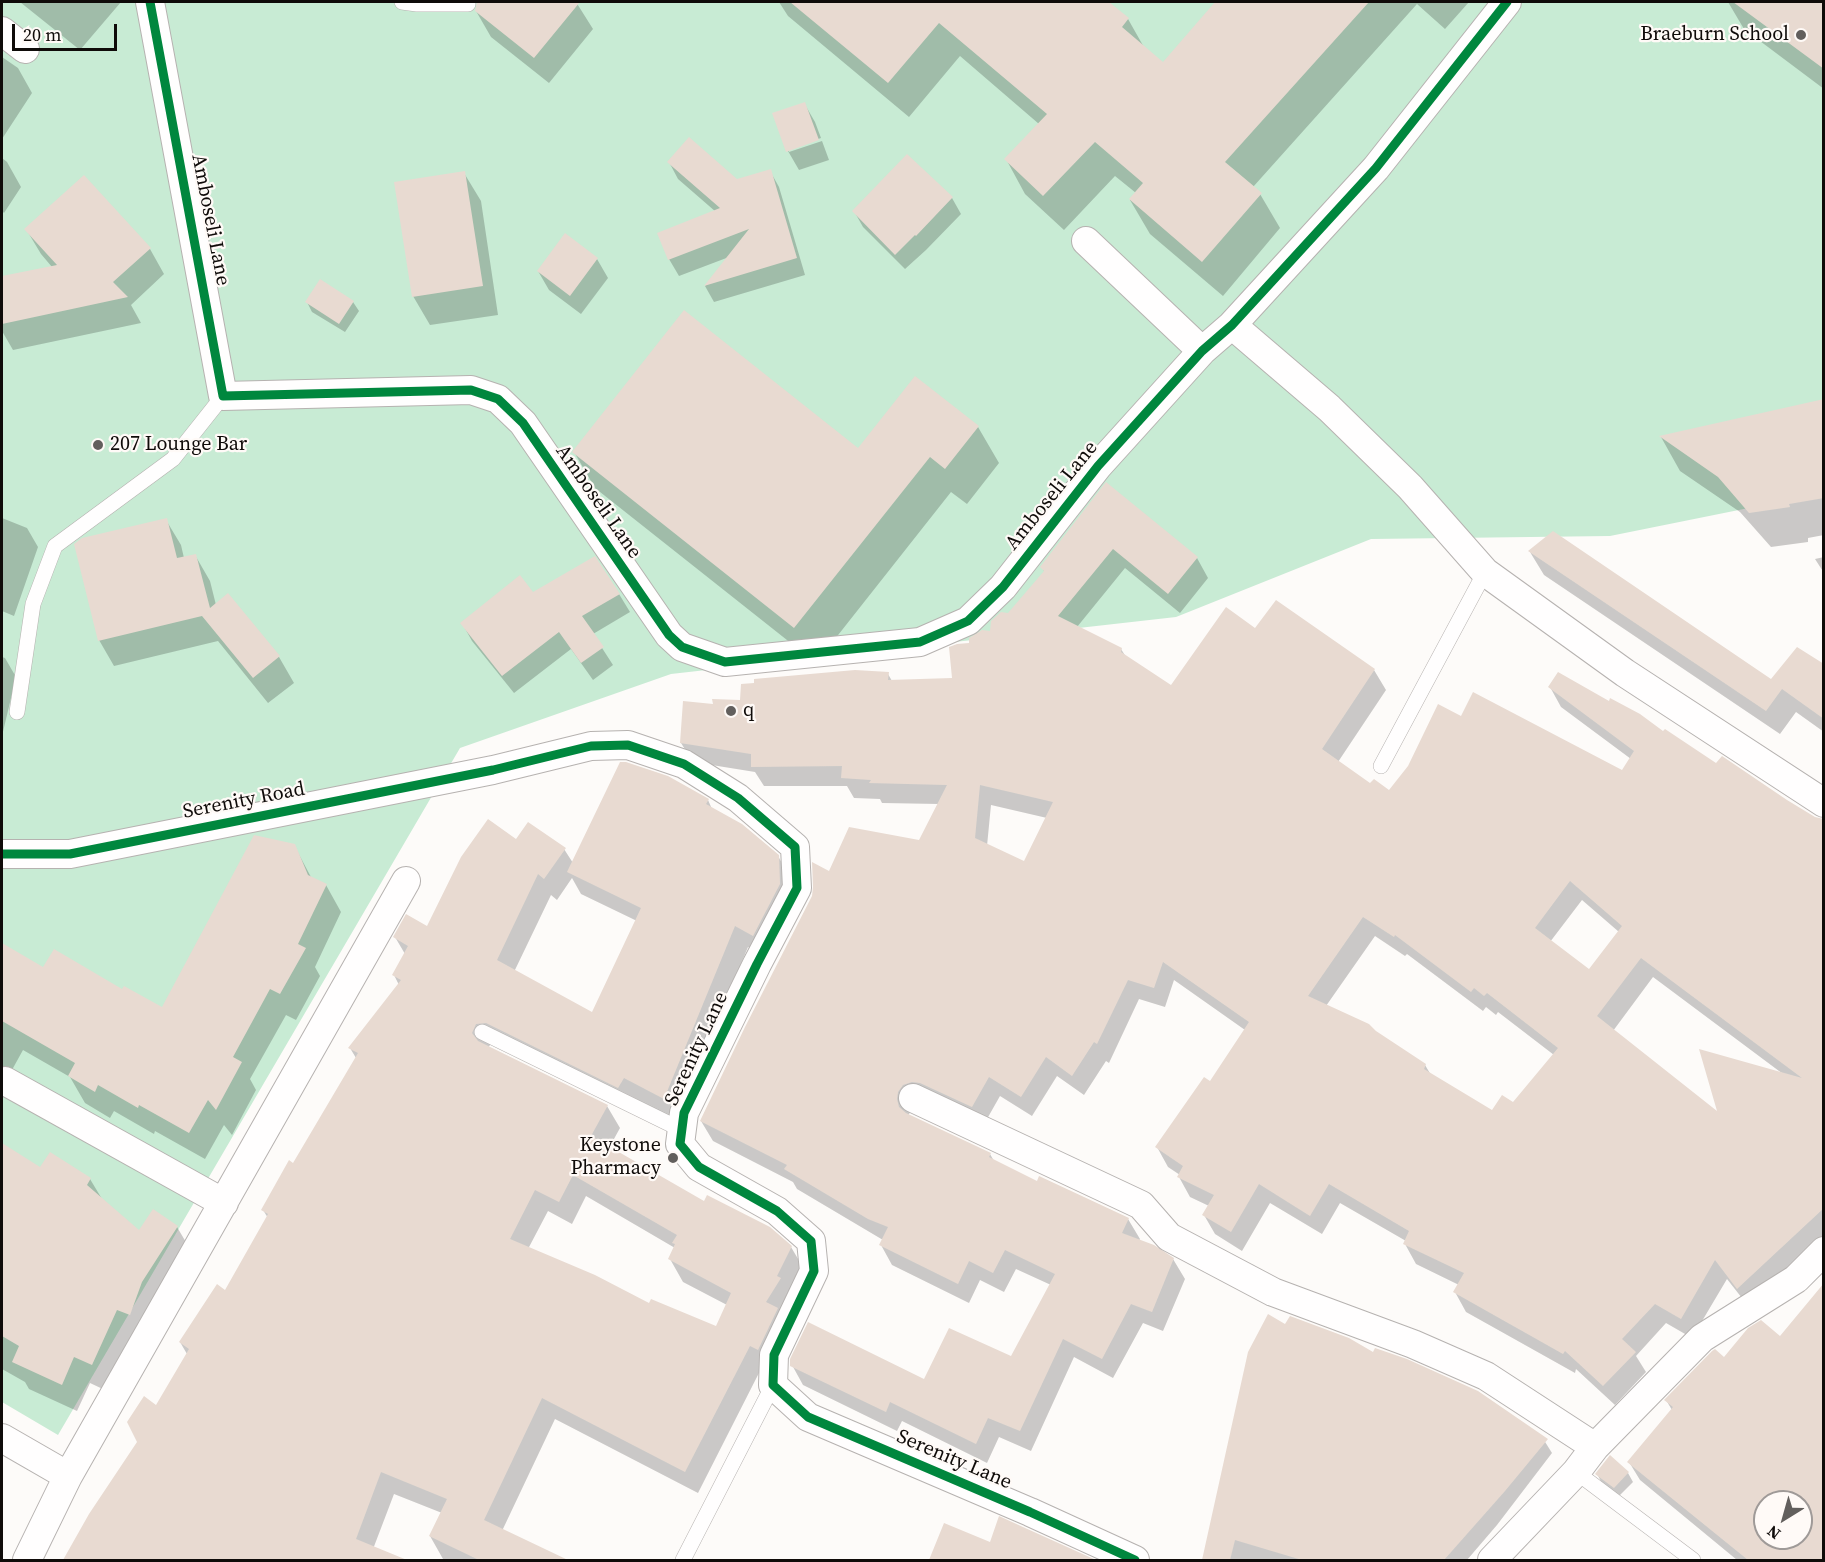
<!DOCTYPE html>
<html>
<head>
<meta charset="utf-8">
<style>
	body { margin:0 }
	#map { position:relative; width:1825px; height:1562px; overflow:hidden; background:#fdfbf9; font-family:"Source Serif 4",serif }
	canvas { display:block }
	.frame { position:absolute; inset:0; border:3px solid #0f0b09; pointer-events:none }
	.north { position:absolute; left:1753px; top:1490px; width:60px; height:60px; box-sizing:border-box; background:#fffaf7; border:2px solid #9f9a98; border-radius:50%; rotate:217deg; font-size:16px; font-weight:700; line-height:24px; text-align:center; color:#0f0b09 }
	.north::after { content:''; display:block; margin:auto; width:21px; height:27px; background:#625f5d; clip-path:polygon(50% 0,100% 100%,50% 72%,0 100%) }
	.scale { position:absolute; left:12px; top:24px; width:105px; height:27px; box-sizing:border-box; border:3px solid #0f0b09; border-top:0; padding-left:8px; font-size:18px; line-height:21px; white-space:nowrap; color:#0f0b09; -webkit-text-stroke:4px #fffaf7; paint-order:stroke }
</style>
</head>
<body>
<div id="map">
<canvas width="1825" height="1562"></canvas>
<div class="frame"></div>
<div class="north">N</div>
<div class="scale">20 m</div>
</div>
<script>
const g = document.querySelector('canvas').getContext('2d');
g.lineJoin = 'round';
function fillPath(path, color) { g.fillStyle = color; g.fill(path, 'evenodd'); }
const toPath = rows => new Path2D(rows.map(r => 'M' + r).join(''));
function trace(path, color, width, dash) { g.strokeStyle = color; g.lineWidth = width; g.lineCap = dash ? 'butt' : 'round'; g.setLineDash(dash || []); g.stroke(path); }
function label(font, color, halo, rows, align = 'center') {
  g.font = font + ' "Source Serif 4",serif'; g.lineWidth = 4.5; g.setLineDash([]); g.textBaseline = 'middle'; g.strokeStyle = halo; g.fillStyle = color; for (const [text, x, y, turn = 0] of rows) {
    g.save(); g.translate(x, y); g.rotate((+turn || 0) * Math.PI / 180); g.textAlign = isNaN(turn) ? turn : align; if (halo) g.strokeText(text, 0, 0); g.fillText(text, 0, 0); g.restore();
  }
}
const green = toPath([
	[2,2,1823,2,1823,493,1610,536,1371,539,1176,617,671,674,460,748,58,1435,2,1402]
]);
const shadow = toPath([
	[20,2,121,2,80,50],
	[478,2,576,2,593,29,549,83,491,37,476,11],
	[779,2,1107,2,1128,19,1145,49,1163,65,1217,2,1469,2,1445,29,1417,4,1253,187,1260,194,1280,228,1223,296,1150,234,1130,200,1136,193,1115,176,1064,230,1025,194,1006,159,1039,124,960,56,909,117,788,16],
	[1728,2,1824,2,1824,89,1744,29],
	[2,57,18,68,32,93,2,139],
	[804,103,815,122,821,138,789,149,789,152,822,141,829,160,799,170,788,151],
	[907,156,952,198,961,214,926,250,905,269,863,227,854,211],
	[2,158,7,162,21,187,4,213,2,211],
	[669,162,737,180,770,171,779,187,805,275,714,302,705,286,729,257,679,276,669,259,716,212,678,179],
	[464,173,481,201,498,315,430,325,413,296],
	[26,229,150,249,164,274,131,305,141,323,13,350,2,331,2,277,52,267,41,254],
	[597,259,608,278,581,314,549,290,538,271],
	[321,281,353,302,359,311,345,332,312,312,307,302],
	[1824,401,1824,535,1808,538,1808,542,1771,547,1740,512,1680,471,1661,437],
	[978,427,999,463,967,504,951,492,816,663,595,488,574,452,859,451],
	[1107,484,1197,558,1208,578,1180,613,1125,568,1077,627,1121,649,1126,657,1172,687,1256,630,1276,602,1374,670,1386,690,1338,762,1370,785,1390,793,1461,718,1623,771,1631,759,1561,707,1550,687,1663,734,1717,765,1814,818,1824,821,1824,1239,1749,1307,1727,1279,1692,1338,1666,1323,1636,1356,1646,1372,1615,1405,1576,1369,1575,1373,1466,1312,1455,1292,1459,1285,1416,1264,1405,1244,1406,1241,1340,1203,1322,1234,1270,1203,1242,1251,1215,1234,1204,1215,1209,1206,1190,1197,1179,1177,1180,1175,1168,1167,1157,1147,1210,1083,1245,1030,1174,980,1165,1007,1139,999,1109,1063,1106,1061,1084,1095,1057,1076,1032,1116,1000,1096,983,1126,914,1105,908,1116,990,1154,994,1161,1037,1183,1128,1219,1140,1239,1139,1241,1173,1259,1185,1279,1163,1331,1143,1323,1113,1378,1074,1357,1031,1451,999,1437,987,1463,902,1421,897,1431,803,1385,792,1365,925,1381,1012,1358,1051,1285,1016,1269,1004,1292,980,1280,969,1303,892,1265,881,1245,883,1240,797,1189,793,1182,713,1141,701,1121,830,873,920,842,939,804,882,803,880,799,854,798,847,786,764,786,755,772,693,762,681,743,714,705,888,674,892,681,954,679,970,644,992,632,1045,573,1042,567],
	[991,805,1047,818,1025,863,987,846],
	[1582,900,1619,932,1589,972,1550,942],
	[1375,936,1405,956,1407,954,1483,1011,1486,1007,1496,1015,1498,1012,1554,1055,1514,1104,1493,1112,1431,1075,1425,1065,1375,1032,1326,1006],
	[1653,977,1783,1074,1720,1115,1613,1031],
	[2,518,27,528,38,547,14,616,2,611],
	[166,520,181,545,184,558,195,555,210,581,216,605,228,595,279,657,294,683,268,703,218,641,114,666,99,640],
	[1530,552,1771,681,1824,666,1824,732,1796,712,1780,734,1544,575],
	[1824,557,1824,573,1815,559],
	[533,594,619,594,630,612,593,634,613,665,593,680,571,649,514,693,472,641,462,623],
	[2,657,5,658,16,677,2,736],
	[708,800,712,809,778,856,791,879,766,957,748,947,676,1120,637,1100,631,1109,500,1045,490,1045,488,1048,607,1106,620,1128,609,1148,705,1203,791,1247,804,1269,762,1367,698,1493,555,1419,502,1531,564,1560,447,1560,443,1559,430,1536,442,1513,394,1494,370,1557,372,1560,65,1560,90,1514,138,1442,187,1354,180,1342,226,1292,268,1218,263,1210,294,1165,356,1058,350,1048,399,985,394,975,405,954,395,937,428,928,517,841,564,849,573,863],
	[572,878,581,894,637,921,593,1014,514,972,551,895,557,900],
	[586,1196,675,1248,670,1259,683,1282,727,1305,717,1328,650,1305,528,1249,548,1211,572,1224],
	[294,845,312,879,326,885,341,912,315,967,320,976,296,1020,286,1015,250,1079,256,1090,232,1135,224,1125,205,1159,155,1131,154,1134,114,1111,110,1118,85,1103,70,1077,23,1050,2,1088,2,945,44,969,123,992,163,1009],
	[2,1145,40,1169,90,1179,102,1199,140,1232,177,1227,193,1254,107,1391,90,1383,77,1411,29,1389,25,1382,2,1369],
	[1824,1286,1824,1560,1737,1560,1640,1480,1629,1462,1672,1410,1666,1400,1724,1359,1780,1338],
	[1765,1502,1801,1502,1801,1538,1765,1538],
	[1286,1326,1374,1354,1542,1437,1552,1453,1497,1525,1467,1560,1209,1560,1205,1554],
	[1628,1473,1633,1482,1619,1496,1602,1483,1597,1474],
	[945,1525,991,1544,1073,1552,1079,1560,930,1560]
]);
const building = toPath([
	[477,2,580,2,534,58,475,11],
	[790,2,1109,2,1129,18,1122,27,1163,62,1215,2,1369,2,1225,162,1262,193,1202,262,1129,199,1143,183,1095,142,1043,196,1004,159,1047,114,939,23,888,83],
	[1733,2,1824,2,1824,69],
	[805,102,819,140,786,152,772,113],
	[689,137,737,179,771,169,797,258,704,286,749,229,668,260,657,233,720,208,667,162],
	[907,154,953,197,916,236,915,235,895,255,852,211],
	[465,171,483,286,412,297,394,182],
	[84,175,151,248,113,282,128,297,2,324,2,276,57,265,24,229],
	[565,233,598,258,570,296,537,271],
	[320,279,354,301,339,324,305,302],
	[684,310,858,448,915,376,979,426,945,469,930,457,794,628,572,452],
	[1824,399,1824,498,1789,504,1790,507,1749,513,1718,477,1659,436],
	[1106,482,1198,557,1168,594,1113,549,1058,616,1122,648,1121,652,1171,685,1226,607,1255,628,1276,600,1375,669,1322,749,1370,783,1374,779,1389,790,1408,766,1438,704,1461,716,1473,692,1622,770,1634,751,1548,687,1558,672,1609,701,1610,698,1640,714,1663,731,1665,729,1716,763,1722,756,1787,800,1815,817,1824,819,1824,1208,1737,1289,1715,1260,1681,1319,1655,1304,1622,1339,1636,1352,1603,1386,1565,1351,1563,1354,1453,1292,1464,1273,1403,1244,1409,1231,1329,1184,1310,1216,1259,1184,1231,1232,1202,1215,1214,1195,1177,1177,1183,1166,1155,1147,1204,1077,1210,1081,1249,1022,1163,962,1154,988,1128,980,1097,1044,1094,1042,1072,1076,1046,1057,1021,1097,989,1077,972,1107,920,1083,912,1082,903,1085,898,1092,897,1099,899,1107,906,1113,991,1153,989,1157,1037,1181,1039,1176,1129,1218,1122,1233,1154,1245,1174,1258,1152,1312,1131,1304,1102,1359,1063,1339,1020,1431,988,1418,976,1444,890,1402,886,1412,790,1366,790,1359,808,1322,924,1379,949,1328,1011,1356,1055,1274,1005,1250,993,1273,969,1261,958,1284,879,1245,888,1227,868,1219,784,1169,787,1165,700,1121,745,1027,812,896,813,887,812,862,829,871,849,827,919,840,947,785,869,783,871,780,841,778,842,766,751,767,751,754,680,743,683,701,713,704,712,699,740,700,741,684,754,683,754,679,855,670,889,672,888,680,952,678,949,647,957,644,969,643,969,638,982,630,990,631,991,621,1001,612,1008,613,1044,571,1040,567],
	[980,785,1053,802,1024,861,975,838],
	[1570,881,1622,926,1589,969,1535,928],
	[1363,917,1394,937,1395,935,1471,992,1474,988,1484,996,1487,993,1558,1048,1513,1102,1502,1095,1492,1110,1424,1069,1426,1064,1376,1031,1369,1024,1308,996],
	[1641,958,1802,1078,1699,1049,1717,1111,1597,1016],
	[167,518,177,558,196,554,210,608,228,593,280,656,253,678,202,616,98,641,74,544,82,538],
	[1553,531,1771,679,1797,647,1824,664,1824,719,1782,689,1766,711,1528,551],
	[595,556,620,594,582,616,604,647,581,663,559,632,502,676,460,623,520,575,533,592],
	[620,762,626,762,668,776,709,799,706,804,742,824,779,855,780,884,753,936,735,926,664,1099,624,1078,618,1088,486,1023,476,1024,472,1033,478,1041,608,1105,591,1136,704,1201,707,1195,770,1227,792,1246,777,1276,781,1278,766,1302,778,1308,758,1350,750,1346,685,1472,542,1398,484,1520,568,1560,479,1560,429,1536,447,1499,381,1472,356,1539,407,1560,63,1560,89,1514,137,1442,127,1422,144,1396,156,1405,189,1349,179,1342,217,1284,225,1290,268,1214,261,1210,289,1160,293,1163,358,1053,348,1048,401,980,392,975,408,946,393,937,406,914,427,926,461,857,488,819,516,839,528,822,566,848,544,879,538,874,497,960,592,1012,641,908,567,872],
	[573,1175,677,1235,672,1243,675,1244,668,1259,731,1293,716,1326,651,1299,649,1303,595,1275,510,1239,535,1190,559,1202],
	[254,835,295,844,308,875,327,884,298,944,306,948,280,994,270,989,233,1057,242,1062,216,1110,208,1100,189,1133,139,1105,138,1108,98,1085,95,1092,68,1076,75,1063,2,1021,2,943,43,967,54,949,122,989,124,986,162,1007],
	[2,1143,40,1167,50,1152,91,1178,87,1185,139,1230,153,1209,178,1226,142,1282,130,1315,117,1310,92,1365,74,1357,62,1385,12,1362,19,1346,2,1336],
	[1824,1283,1824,1560,1748,1560,1627,1462,1673,1407,1664,1400,1712,1351,1715,1349,1724,1357,1748,1328,1761,1320,1780,1336],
	[1765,1502,1801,1502,1801,1538,1765,1538],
	[1268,1314,1285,1324,1290,1316,1349,1338,1373,1352,1375,1348,1407,1359,1478,1391,1548,1439,1505,1491,1444,1560,1302,1560,1235,1540,1230,1560,1202,1560,1248,1352],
	[1610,1455,1629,1472,1614,1488,1595,1474],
	[999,1516,1023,1527,1096,1560,929,1560,944,1523,990,1542]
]);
const lane = toPath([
	[402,2,417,4,468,4],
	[17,712,33,604,55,546,173,459,223,396],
	[1381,766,1485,572],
	[482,1032,682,1130],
	[1576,1472,1693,1560],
	[683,1560,773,1385]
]);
const street = toPath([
	[150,2,223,396,471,390,498,399,523,423,669,635,682,647,725,662,920,642,968,621,1003,587,1098,466,1202,351,1232,325,1376,168,1507,2],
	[2,31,25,49],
	[1086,241,1202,351],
	[1232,325,1329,408,1410,487,1485,572,1625,673,1824,803],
	[2,854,70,854,493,770,591,746,628,745,684,764,738,798,795,847,797,888,757,964,684,1113,680,1144,699,1167,777,1211,811,1241,814,1271,774,1355,773,1385,808,1417,1030,1512,1135,1560],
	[5,1081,224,1203],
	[913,1098,1141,1205,1169,1237,1273,1292,1413,1344,1486,1376,1595,1447],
	[2,1438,68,1476],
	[27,1560,68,1476,406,881],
	[1492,1560,1576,1472,1595,1447,1702,1338,1796,1279,1824,1251]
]);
const cycleway = toPath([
	[150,2,223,396,471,390,498,399,523,423,669,635,682,647,725,662,920,642,968,621,1003,587,1098,466,1202,351,1232,325,1376,168,1507,2],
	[2,854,70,854,493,770,591,746,628,745,684,764,738,798,795,847,797,888,757,964,684,1113,680,1144,699,1167,777,1211,811,1241,814,1271,774,1355,773,1385,808,1417,1030,1512,1135,1560]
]);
const markers = [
	[1801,35,6,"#625f5d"],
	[98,445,6,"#625f5d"],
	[731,711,6,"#625f5d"],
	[673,1158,6,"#625f5d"]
];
const poiNames = [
	["Braeburn School",1789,35],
	["207 Lounge Bar",110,445,"left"],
	["q",743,711,"left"],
	["Keystone",661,1146],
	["Pharmacy",661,1169]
];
const streetNames = [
	["Amboseli Lane",210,220,79],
	["Amboseli Lane",1052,496,-51],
	["Amboseli Lane",598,502,55],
	["Serenity Road",244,801,-11],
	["Serenity Lane",697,1049,-65],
	["Serenity Lane",954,1460,23]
];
fillPath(green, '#c8ebd4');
fillPath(shadow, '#0003');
fillPath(building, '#e8dad1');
trace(lane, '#b6b2b0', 16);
trace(street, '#b6b2b0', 30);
trace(lane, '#fffefe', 15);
trace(street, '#fffefe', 28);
trace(cycleway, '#00873e', 9);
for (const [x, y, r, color] of markers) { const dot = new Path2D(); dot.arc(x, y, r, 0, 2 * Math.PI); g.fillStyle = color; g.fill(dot); trace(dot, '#fffaf7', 2); }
label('20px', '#0f0b09', '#fffaf7', poiNames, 'right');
label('20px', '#0f0b09', '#fffaf7', streetNames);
</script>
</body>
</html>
